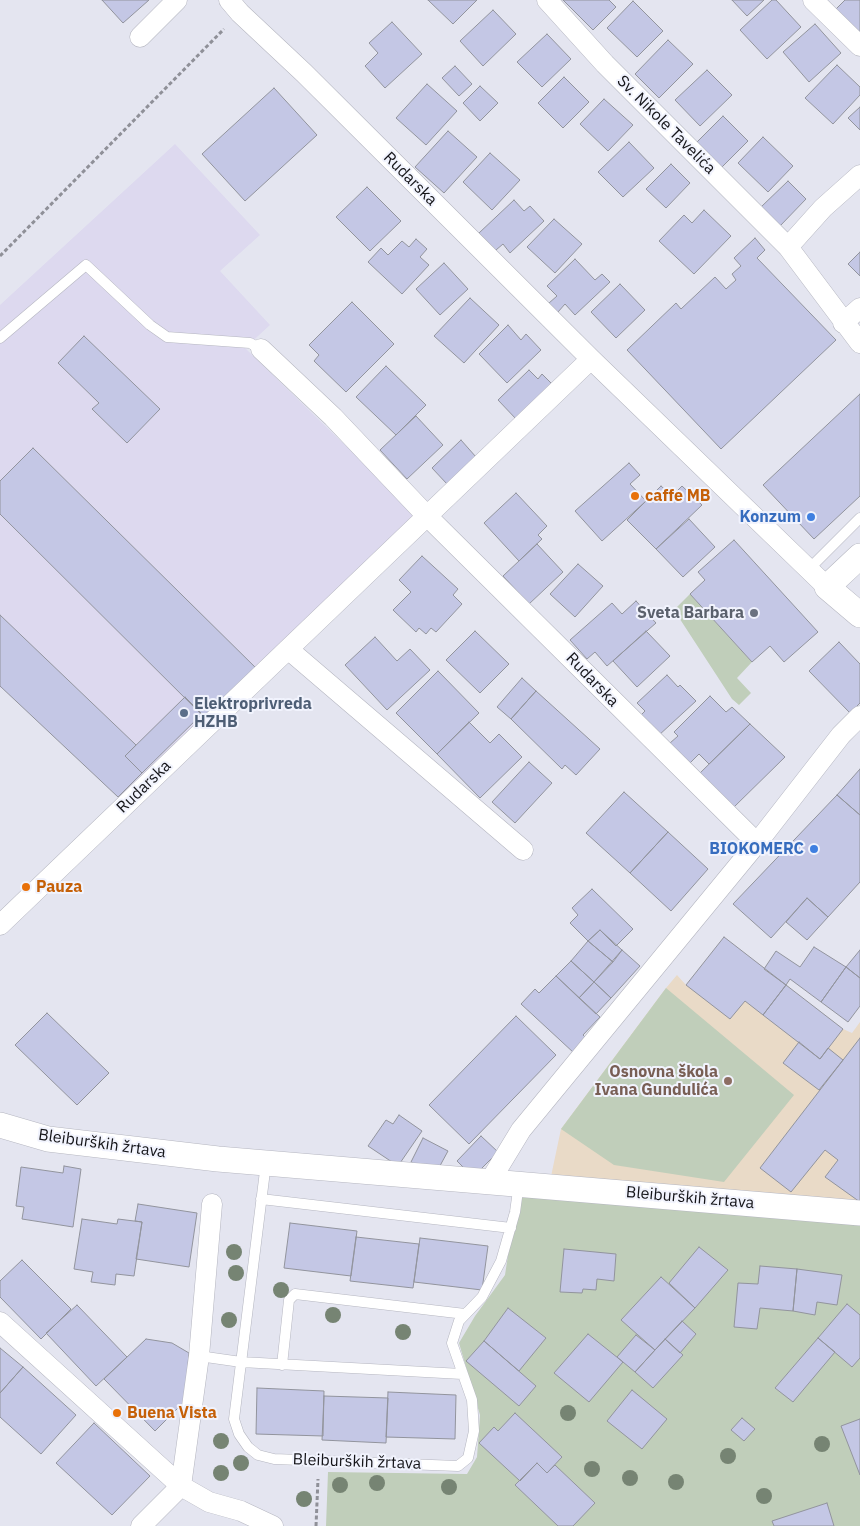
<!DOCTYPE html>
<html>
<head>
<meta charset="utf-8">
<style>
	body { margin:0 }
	canvas { display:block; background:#e4e5f0 }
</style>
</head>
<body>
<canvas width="860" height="1526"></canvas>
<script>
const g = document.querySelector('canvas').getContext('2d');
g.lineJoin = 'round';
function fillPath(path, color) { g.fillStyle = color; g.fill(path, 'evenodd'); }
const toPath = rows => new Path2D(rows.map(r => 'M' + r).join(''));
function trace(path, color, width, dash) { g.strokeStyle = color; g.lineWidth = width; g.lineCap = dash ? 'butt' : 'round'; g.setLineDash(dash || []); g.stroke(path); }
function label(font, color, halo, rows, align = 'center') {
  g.font = font + ' "IBM Plex Sans",sans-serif'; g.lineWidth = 4; g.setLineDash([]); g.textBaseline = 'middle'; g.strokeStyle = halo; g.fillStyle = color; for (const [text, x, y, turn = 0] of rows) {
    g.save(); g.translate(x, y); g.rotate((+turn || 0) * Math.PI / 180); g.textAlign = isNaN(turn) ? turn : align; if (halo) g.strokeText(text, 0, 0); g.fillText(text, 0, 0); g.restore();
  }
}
const industrial = toPath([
	[175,144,260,235,220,271,270,325,245,348,422,520,123,807,118,797,2,687,0,689,0,305]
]);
const education = toPath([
	[724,937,843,1029,852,1033,860,1022,860,1213,549,1186,561,1129,666,988,677,975,686,985]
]);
const green = toPath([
	[690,594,752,662,737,678,751,693,739,705,732,699,674,610],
	[666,988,794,1095,724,1182,614,1165,561,1129],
	[519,1183,860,1213,860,1526,326,1526,328,1472,467,1474,477,1457,480,1415,459,1343,475,1316,505,1275]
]);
const building = toPath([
	[102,0,149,0,123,23,102,0],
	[428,0,477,0,453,24,428,0],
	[563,0,609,0,616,7,593,30,563,0],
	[732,0,764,0,747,16,732,0],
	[772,0,776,0,801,27,767,59,740,30,772,0],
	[845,0,860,0,860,35,835,10,845,0],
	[633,1,663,31,637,57,607,28,633,1],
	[493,10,516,34,483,66,460,41,493,10],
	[392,22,422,54,385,88,365,66,378,53,369,43,392,22],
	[815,24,841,53,809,82,783,52,815,24],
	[547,34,571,59,542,87,517,62,547,34],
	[668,40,693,64,659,98,635,74,668,40],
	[837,65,860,87,860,95,833,124,805,98,837,65],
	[455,66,472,84,459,96,442,78,455,66],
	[707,70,732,95,700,126,675,100,707,70],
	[564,77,589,102,563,128,538,103,564,77],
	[427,84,457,111,426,145,396,118,427,84],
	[480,86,498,103,480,121,463,103,480,86],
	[274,88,317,135,245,201,202,154,274,88],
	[604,99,633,125,608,151,580,124,604,99],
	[860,107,860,130,848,118,860,107],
	[723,116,748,141,722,167,697,142,723,116],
	[448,131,477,157,444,193,415,167,448,131],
	[763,137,793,166,768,192,738,163,763,137],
	[629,142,654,168,623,197,598,172,629,142],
	[490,153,520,180,492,210,463,182,490,153],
	[671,164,690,183,666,208,646,189,671,164],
	[788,181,806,199,780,226,761,207,788,181],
	[367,187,401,221,370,251,336,217,367,187],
	[514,200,524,211,530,206,544,221,510,253,503,244,496,250,479,233,514,200],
	[704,210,731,236,694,274,659,241,684,215,692,223,704,210],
	[554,219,582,244,555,273,527,247,554,219],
	[755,238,765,250,757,258,836,340,721,449,627,350,676,303,681,309,715,277,726,289,736,280,732,274,741,266,734,258,755,238],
	[416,239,427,249,420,257,429,265,402,294,368,262,381,248,388,255,402,241,409,247,416,239],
	[860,252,860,276,848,264,860,252],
	[575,259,595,280,602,274,610,282,575,315,565,304,558,312,549,303,557,296,547,286,575,259],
	[444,263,468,289,440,315,416,289,444,263],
	[620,284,645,310,616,338,591,312,620,284],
	[470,298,499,325,464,363,434,336,470,298],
	[352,302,394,344,346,392,314,361,319,355,309,345,352,302],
	[508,325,521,340,526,334,541,350,507,383,479,354,508,325],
	[84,336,160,409,127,443,92,409,99,403,58,363,84,336],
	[386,366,426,405,396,435,356,397,386,366],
	[529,370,538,379,542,374,553,385,517,420,498,400,529,370],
	[860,394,860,496,814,539,763,485,860,394],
	[416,416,443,445,407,479,380,450,416,416],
	[461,440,476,457,447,484,432,468,461,440],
	[33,448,259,671,205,718,0,514,0,481,33,448],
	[629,463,640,475,630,484,646,501,602,541,575,511,629,463],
	[661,486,672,496,682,486,702,505,656,549,627,520,661,486],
	[516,493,547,526,538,535,542,539,519,561,484,523,516,493],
	[689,519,715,547,683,577,656,549,689,519],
	[734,540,818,632,784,662,770,646,752,662,690,594,705,580,698,572,734,540],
	[537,544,563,572,529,604,503,576,537,544],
	[422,556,458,589,453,595,462,604,436,632,431,628,426,634,419,628,416,632,393,610,411,592,399,580,422,556],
	[578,564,603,586,575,617,550,594,578,564],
	[636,601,656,623,607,666,595,652,587,659,570,640,612,603,622,614,636,601],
	[0,615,136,745,125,756,142,773,118,797,0,686,0,615],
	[475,631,509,664,480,693,446,660,475,631],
	[646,631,670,656,637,687,613,661,646,631],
	[375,637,397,661,410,649,430,670,387,710,345,665,375,637],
	[839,642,860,664,860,703,850,713,809,671,839,642],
	[438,671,479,713,437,754,396,713,438,671],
	[667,675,678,687,680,685,696,701,658,736,640,716,645,711,637,703,667,675],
	[522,678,536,691,511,719,497,707,522,678],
	[536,691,600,749,576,775,565,765,562,769,511,719,536,691],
	[710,696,726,712,732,707,750,724,709,764,699,754,690,763,670,743,678,736,674,732,710,696],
	[185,697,202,714,142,773,125,756,185,697],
	[469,722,490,743,499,734,522,757,480,798,437,754,469,722],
	[750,724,785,757,733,808,699,774,750,724],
	[529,762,552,783,515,823,492,802,529,762],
	[860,769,860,815,837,795,860,769],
	[624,792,668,832,630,873,586,833,624,792],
	[837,795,860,815,860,882,828,917,807,898,771,938,733,904,837,795],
	[668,832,708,869,671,911,630,873,668,832],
	[592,889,633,929,616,946,600,930,588,941,570,923,578,915,572,908,592,889],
	[807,898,828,917,807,940,786,922,807,898],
	[600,930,622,950,613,962,588,941,600,930],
	[724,937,786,985,763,1015,745,1001,730,1019,686,985,724,937],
	[588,941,613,962,594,982,571,961,588,941],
	[814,947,846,967,821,1002,790,979,786,985,764,969,776,951,800,967,814,947],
	[622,950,640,966,611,998,594,982,622,950],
	[860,950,860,978,846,967,860,950],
	[571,961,594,982,579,998,556,976,571,961],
	[846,967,860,978,860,1006,848,1022,821,1002,846,967],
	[556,976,600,1017,583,1035,587,1039,574,1053,521,1004,535,989,539,993,556,976],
	[594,982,611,998,596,1014,579,998,594,982],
	[786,985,843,1029,820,1059,763,1015,786,985],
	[47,1013,109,1073,77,1105,15,1045,47,1013],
	[516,1016,556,1055,469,1144,429,1105,516,1016],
	[860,1038,860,1202,825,1177,838,1160,825,1150,791,1192,760,1168,860,1038],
	[799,1042,820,1059,828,1048,843,1060,819,1090,783,1063,799,1042],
	[399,1115,422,1131,398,1166,368,1146,386,1120,393,1124,399,1115],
	[481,1136,498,1152,473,1177,457,1161,481,1136],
	[423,1138,448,1151,435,1175,411,1162,423,1138],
	[64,1166,81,1169,73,1227,22,1219,24,1207,16,1206,21,1167,63,1173,64,1166],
	[138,1204,197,1213,189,1267,136,1259,142,1222,135,1221,138,1204],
	[82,1219,117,1224,118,1219,142,1222,134,1276,116,1274,115,1285,91,1282,93,1272,74,1269,82,1219],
	[290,1223,357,1231,351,1276,284,1268,290,1223],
	[356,1237,419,1244,413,1288,350,1281,356,1237],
	[420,1238,488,1246,482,1290,414,1282,420,1238],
	[699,1247,728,1270,695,1308,669,1283,699,1247],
	[564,1249,616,1254,614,1281,597,1279,596,1290,583,1289,582,1293,560,1292,564,1249],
	[22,1260,71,1309,41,1339,0,1297,0,1281,22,1260],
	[760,1266,797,1269,793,1311,760,1308,757,1329,734,1327,738,1283,758,1284,760,1266],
	[797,1269,842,1275,837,1305,817,1302,815,1315,793,1311,797,1269],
	[661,1277,695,1308,655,1350,621,1320,661,1277],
	[847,1304,860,1315,860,1358,852,1367,818,1338,847,1304],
	[77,1305,127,1357,96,1386,46,1333,77,1305],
	[508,1308,546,1338,519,1371,484,1341,508,1308],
	[682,1321,696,1334,680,1353,665,1339,682,1321],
	[588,1334,623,1362,589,1402,554,1373,588,1334],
	[636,1335,655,1350,635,1372,617,1357,636,1335],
	[818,1338,835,1352,793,1402,775,1388,818,1338],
	[146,1339,172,1343,189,1353,185,1401,155,1431,104,1379,146,1339],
	[665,1339,683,1355,653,1388,635,1372,665,1339],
	[484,1341,536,1386,519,1406,466,1361,484,1341],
	[0,1348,23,1367,0,1393,0,1348],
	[23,1367,76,1415,41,1454,0,1417,0,1393,23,1367],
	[257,1388,324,1391,323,1436,256,1434,257,1388],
	[632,1390,667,1419,642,1449,607,1421,632,1390],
	[388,1392,456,1395,455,1439,386,1437,388,1392],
	[324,1396,388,1398,386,1443,322,1440,324,1396],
	[515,1413,562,1457,547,1473,537,1463,520,1481,479,1443,494,1427,498,1431,515,1413],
	[742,1418,755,1429,744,1441,731,1430,742,1418],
	[860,1419,860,1475,841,1426,860,1419],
	[94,1423,150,1476,112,1515,56,1463,94,1423],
	[537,1463,547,1473,555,1465,595,1503,573,1526,558,1526,515,1485,537,1463],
	[827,1503,834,1526,774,1526,772,1521,827,1503]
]);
const path = toPath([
	[0,256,224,29],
	[316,1526,318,1479]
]);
const service = toPath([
	[0,338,86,265,150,325,167,337,250,343,261,349],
	[807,571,860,518],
	[266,1163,234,1419,239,1434,248,1447,258,1455,274,1459,458,1466,468,1458,474,1431,472,1400,452,1343,459,1321,482,1297,501,1261,515,1212,519,1183],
	[261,1199,511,1228],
	[199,1356,241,1362,462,1374],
	[282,1365,289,1300,295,1294,465,1314]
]);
const minor = toPath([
	[229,0,240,13,304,73,591,359,827,587],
	[547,0,605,64,788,247,860,343],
	[813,0,860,46],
	[140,37,177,0],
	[788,247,823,208,860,175],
	[843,323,860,308],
	[261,349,333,417,427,516,757,843],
	[288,649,523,850],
	[0,925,591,359],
	[490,1181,521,1130,757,843,841,735,860,716],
	[0,1322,181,1486,209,1502,241,1511,273,1526],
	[141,1526,181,1486,199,1356,212,1204]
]);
const tertiary = toPath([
	[860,556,827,587,860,615],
	[0,1125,48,1139,218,1159,860,1213]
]);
const trees = [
	[234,1252],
	[236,1273],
	[281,1290],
	[333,1315],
	[229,1320],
	[403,1332],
	[568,1413],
	[221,1441],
	[822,1444],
	[728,1456],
	[241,1463],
	[592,1469],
	[221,1473],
	[630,1478],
	[676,1482],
	[377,1483],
	[340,1485],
	[449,1487],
	[764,1496],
	[304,1499]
];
const markers = [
	[635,496,5,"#e8710a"],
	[811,517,5,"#3f7fe0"],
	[754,613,5,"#6b7280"],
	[184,713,5,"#5c6f8a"],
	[814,849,5,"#3f7fe0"],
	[26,887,5,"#e8710a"],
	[728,1081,5,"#8d6e63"],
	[117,1413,5,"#e8710a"]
];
const streetNames = [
	["Sv. Nikole Tavelića",666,125,45],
	["Rudarska",410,179,45],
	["Rudarska",592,680,46],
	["Rudarska",144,787,-44],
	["Bleiburških žrtava",102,1144,8],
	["Bleiburških žrtava",690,1198,5],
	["Bleiburških žrtava",357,1462,2]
];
const foodNames = [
	["caffe MB",645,496],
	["Pauza",36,887],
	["Buena Vista",127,1413]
];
const shopNames = [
	["Konzum",801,517],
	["BIOKOMERC",804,849]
];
const worshipNames = [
	["Sveta Barbara",744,613]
];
const serviceNames = [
	["Elektroprivreda",194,704],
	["HZHB",194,722]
];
const educationNames = [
	["Osnovna škola",718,1072],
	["Ivana Gundulića",718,1090]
];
fillPath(industrial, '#ddd9ef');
fillPath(education, '#e9dac7');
fillPath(green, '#c0ceba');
fillPath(building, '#c4c7e5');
trace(building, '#92949d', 1);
trace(service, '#b5b6c0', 11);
trace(minor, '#b5b6c0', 21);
trace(tertiary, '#b5b6c0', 26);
trace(path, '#8f9098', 3, [4, 2.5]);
trace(service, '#fff', 10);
trace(minor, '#fff', 20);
trace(tertiary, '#fff', 25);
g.fillStyle = '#768473';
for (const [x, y] of trees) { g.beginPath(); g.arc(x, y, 8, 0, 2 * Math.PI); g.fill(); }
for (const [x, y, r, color] of markers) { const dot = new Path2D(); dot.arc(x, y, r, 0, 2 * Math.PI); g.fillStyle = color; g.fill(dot); trace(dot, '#f1f3fd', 2); }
label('16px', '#141418', '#f1f3fd', streetNames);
label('bold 16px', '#c56008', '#f1f3fd', foodNames, 'left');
label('bold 16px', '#366cbe', '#f1f3fd', shopNames, 'right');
label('bold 16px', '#5b616d', '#f1f3fd', worshipNames, 'right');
label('bold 16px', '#4e5e75', '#f1f3fd', serviceNames, 'left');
label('bold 16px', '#785e54', '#f1f3fd', educationNames, 'right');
</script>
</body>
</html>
